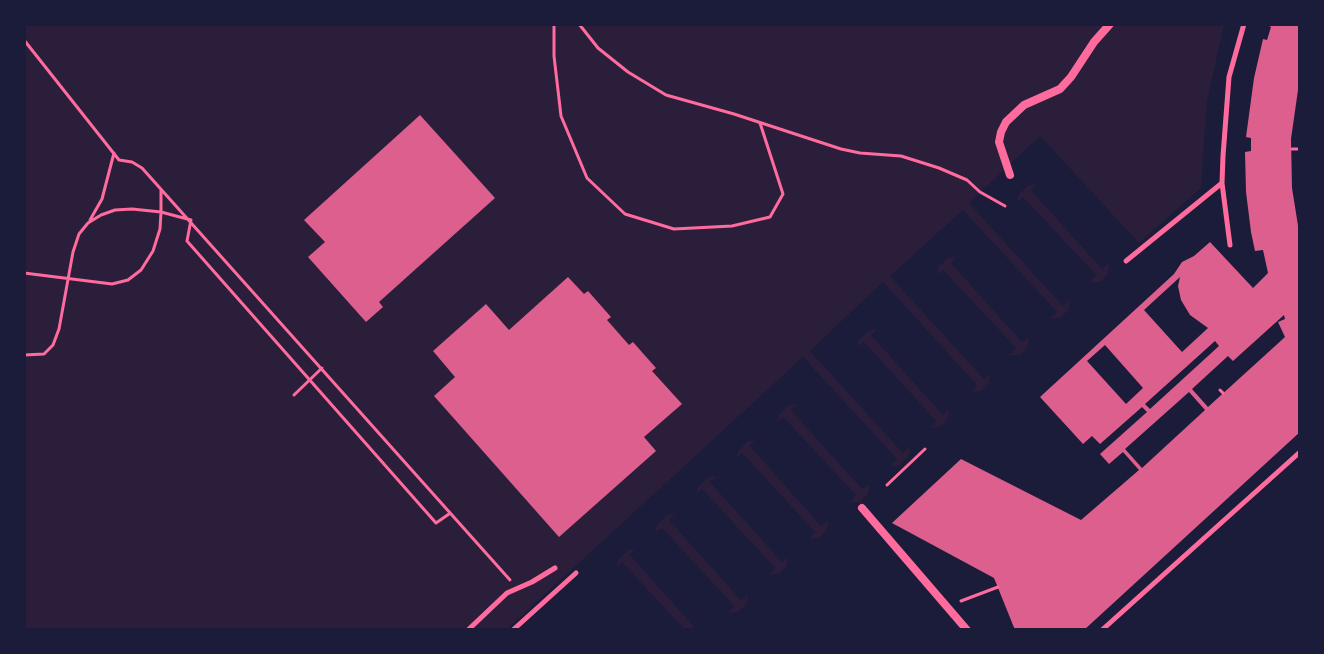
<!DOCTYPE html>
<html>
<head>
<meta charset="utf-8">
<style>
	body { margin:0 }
	#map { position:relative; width:1324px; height:654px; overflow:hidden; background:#1b1b3a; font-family:Signika,sans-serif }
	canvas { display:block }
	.frame { position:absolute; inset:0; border:26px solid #1b1b3a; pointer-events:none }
</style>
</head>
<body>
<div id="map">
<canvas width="1324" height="654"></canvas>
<div class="frame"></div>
</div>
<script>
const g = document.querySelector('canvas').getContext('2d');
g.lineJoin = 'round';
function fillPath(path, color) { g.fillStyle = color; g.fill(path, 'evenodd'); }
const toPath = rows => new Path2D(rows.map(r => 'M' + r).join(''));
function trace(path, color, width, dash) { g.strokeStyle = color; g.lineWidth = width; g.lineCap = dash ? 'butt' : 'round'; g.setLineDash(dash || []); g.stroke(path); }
const green = toPath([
	[24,24,1224,24,1207,101,1201,188,1139,243,1040,136,969,203,1063,306,1070,300,1069,310,1060,318,1050,319,1057,312,963,210,890,276,984,379,990,373,989,383,981,391,971,392,977,385,883,282,810,351,903,453,910,447,908,457,900,465,890,466,897,459,803,357,506,630,24,630],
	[1037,183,1031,190,1102,269,1109,263,1108,274,1100,282,1090,282,1096,275,1023,197,1017,202,1019,194,1029,185],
	[956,257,951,263,1022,342,1029,337,1028,347,1020,355,1010,355,1016,348,943,270,937,275,938,267,948,258],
	[877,329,871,335,943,415,949,409,948,419,940,427,930,428,936,421,864,342,857,347,859,340,869,330],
	[797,404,791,410,862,489,869,484,868,494,860,502,850,502,856,495,783,417,777,422,779,414,789,405],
	[755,440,750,446,821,526,828,520,827,530,819,538,808,539,815,532,742,453,736,458,738,451,748,441],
	[716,476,710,482,782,562,788,556,787,566,779,574,769,575,775,568,702,489,696,494,698,487,708,477],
	[675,514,669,520,741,600,748,594,747,604,738,612,728,613,734,606,662,528,655,532,657,525,667,515],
	[635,549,630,555,697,630,685,630,622,562,616,567,618,560,628,550]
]);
const building = toPath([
	[1265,24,1300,24,1300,76,1291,139,1292,188,1300,238,1300,432,1084,630,1015,630,994,578,892,523,961,459,1081,520,1139,470,1123,452,1109,464,1100,454,1147,412,1142,407,1100,444,1092,436,1083,444,1040,397,1174,274,1182,262,1194,256,1210,242,1253,288,1268,273,1263,250,1255,251,1251,232,1246,192,1245,152,1251,151,1251,138,1246,137,1254,78,1263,39,1267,40,1271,27],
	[1180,277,1178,286,1181,300,1190,315,1208,328,1182,352,1144,310],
	[1284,315,1285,319,1278,322,1285,337,1208,407,1192,389,1228,356,1233,361],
	[1215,341,1219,346,1150,409,1145,404],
	[1105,345,1143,388,1126,404,1087,361],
	[1189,392,1205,410,1142,468,1125,449],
	[420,115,495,198,379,302,383,307,366,322,308,257,325,242,304,220],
	[568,277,584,294,588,291,611,317,607,320,629,345,633,342,656,368,652,371,682,404,644,437,656,451,559,537,434,396,455,377,433,351,486,304,509,330]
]);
const path = toPath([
	[554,24,554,56,561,116,587,178,625,214,674,229,732,226,770,217,783,194,760,123],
	[579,24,598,48,628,72,666,95,734,114,841,149,860,153,901,156,939,168,967,180,980,192,1005,206],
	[24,40,119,160,132,162,142,168,510,580],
	[1292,149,1300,149],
	[90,220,102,199,114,153],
	[24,273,112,284,128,280,141,270,153,251,160,229,161,212,191,220,187,241,436,523,449,514],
	[24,355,44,354,53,345,59,329,73,252,79,234,88,223,101,215,115,210,132,209,161,212,161,190],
	[1220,390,1223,393],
	[294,395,322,368],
	[887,485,925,449],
	[961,601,998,587]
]);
const service = toPath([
	[1230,245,1222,183,1223,156,1229,77,1244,24],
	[1126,261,1222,183],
	[468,630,507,593,532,582,555,568],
	[513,630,576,573],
	[1102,630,1300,452]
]);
const minor = toPath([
	[1010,175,999,142,1001,132,1006,122,1024,105,1060,89,1071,77,1094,42,1110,24],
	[862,508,967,630]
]);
fillPath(green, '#2a1e3b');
fillPath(building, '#dd5f8e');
trace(path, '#ff6b9d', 3);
trace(service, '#ff6b9d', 5);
trace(minor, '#ff6b9d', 8);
</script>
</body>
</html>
